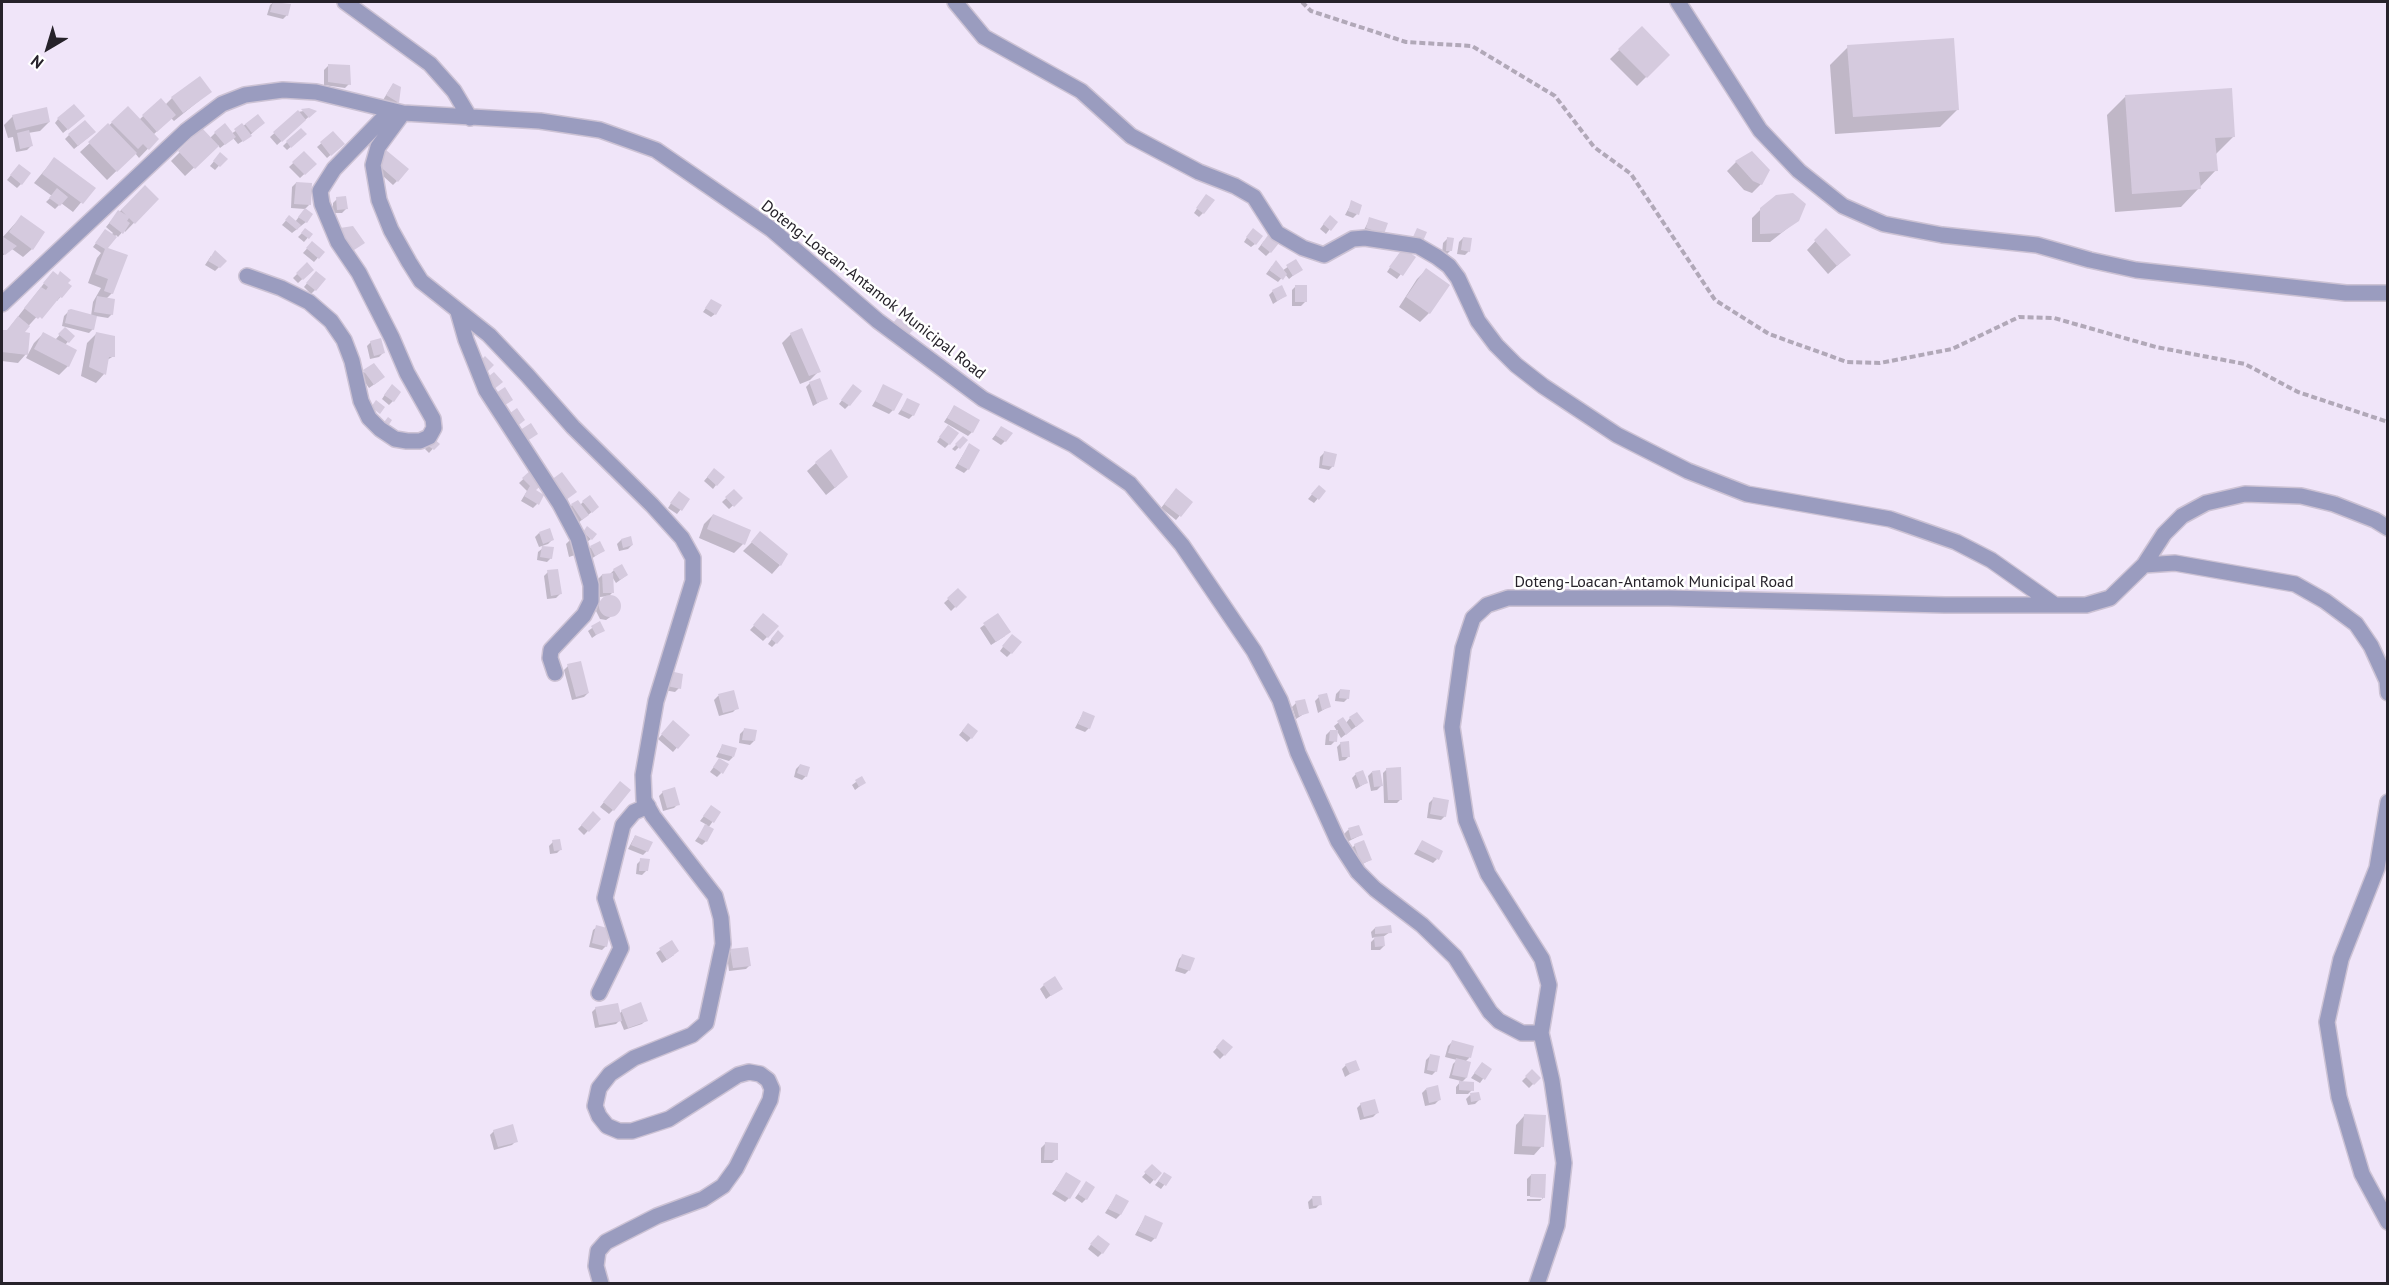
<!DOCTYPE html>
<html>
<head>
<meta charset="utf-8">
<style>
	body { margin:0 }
	#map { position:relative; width:2389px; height:1285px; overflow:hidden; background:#f0e5f9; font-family:"PT Sans",sans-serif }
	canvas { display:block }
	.frame { position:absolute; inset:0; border:3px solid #26222a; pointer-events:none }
	.north { position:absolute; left:18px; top:18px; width:60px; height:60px; -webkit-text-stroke:4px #fff; paint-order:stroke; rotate:218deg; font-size:16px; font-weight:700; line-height:24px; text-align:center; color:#26222a }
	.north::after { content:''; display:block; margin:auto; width:21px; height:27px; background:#26222a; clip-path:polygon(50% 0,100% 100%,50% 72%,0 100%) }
</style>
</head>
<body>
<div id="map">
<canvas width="2389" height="1285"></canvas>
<div class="frame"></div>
<div class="north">N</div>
</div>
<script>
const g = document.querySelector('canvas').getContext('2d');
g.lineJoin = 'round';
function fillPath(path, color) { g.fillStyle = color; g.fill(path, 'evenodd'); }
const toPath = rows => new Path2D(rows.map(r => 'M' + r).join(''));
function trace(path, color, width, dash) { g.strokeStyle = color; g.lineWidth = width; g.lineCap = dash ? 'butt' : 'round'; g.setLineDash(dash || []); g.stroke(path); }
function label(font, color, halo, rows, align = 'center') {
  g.font = font + ' "PT Sans",sans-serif'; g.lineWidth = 5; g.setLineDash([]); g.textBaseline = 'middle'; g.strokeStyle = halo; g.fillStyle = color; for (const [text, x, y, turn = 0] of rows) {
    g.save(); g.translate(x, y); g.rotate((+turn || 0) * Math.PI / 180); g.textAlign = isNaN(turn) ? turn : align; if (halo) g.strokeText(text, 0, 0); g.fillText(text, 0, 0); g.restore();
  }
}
const shadow = toPath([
	[274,2,289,5,287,15,283,19,267,15,270,5],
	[1642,28,1668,55,1637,86,1610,59],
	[1848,47,1958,109,1940,127,1835,134,1830,65],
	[328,66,349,84,345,88,324,85,324,70],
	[393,84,398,102,394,106,383,100],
	[210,92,174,121,171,118,153,135,157,139,139,158,135,153,107,180,80,152,128,108,139,120,160,100,165,105,172,98],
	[2125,97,2234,136,2215,155,2216,170,2181,207,2115,212,2107,115],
	[309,110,314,112,277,145,270,137,298,112],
	[13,116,49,122,40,131,28,133,31,146,27,150,16,152,13,137,8,138,4,125],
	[258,116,260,126,246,139,238,144,233,138,220,148,218,145,185,176,171,161,202,130,210,138,215,133,231,134],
	[58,119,79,120,63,133,55,123],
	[333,133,343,144,327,158,317,147],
	[69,135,90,136,74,149,65,139],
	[301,138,287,150,283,146,287,142],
	[304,153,315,164,300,178,289,167],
	[1752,153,1761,184,1752,193,1744,190,1727,171,1736,162],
	[220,154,225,159,215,170,210,166],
	[382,156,397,181,393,185,373,167],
	[54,159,93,188,73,212,61,203,55,209,46,202,52,196,34,183],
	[15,170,21,184,17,188,7,180],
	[296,183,309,205,305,209,291,208,292,187],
	[145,187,157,199,125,232,124,230,118,237,116,235,106,249,112,293,106,299,112,314,108,318,96,316,93,329,89,333,62,326,64,316,69,311,91,316,93,302,101,288,88,283,97,258,101,253,93,247,102,235,111,235,113,233,106,227,115,216],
	[337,199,346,209,342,213,333,213,333,203],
	[1203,200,1203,213,1199,217,1194,213],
	[1352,202,1357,214,1353,218,1345,215],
	[1761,209,1798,220,1770,242,1752,242,1752,218],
	[301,214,306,222,292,233,282,225,289,217,295,222],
	[21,217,32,249,23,257,12,249,2,256,2,238],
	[1370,218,1383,233,1363,232],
	[1326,221,1335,222,1326,234,1320,229],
	[305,230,311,234,304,242,298,237],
	[1825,231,1840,263,1828,274,1807,250],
	[1249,234,1255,244,1251,247,1244,242],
	[1463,238,1469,251,1465,255,1457,254,1459,242],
	[1447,239,1451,250,1447,254,1442,254,1443,243],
	[1264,241,1270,252,1266,256,1258,249],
	[312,243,323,252,314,262,303,253],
	[1399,254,1414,257,1397,279,1387,272],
	[211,256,225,261,215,271,205,265],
	[1296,261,1301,269,1289,279,1285,274,1278,282,1266,274,1272,266,1282,271],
	[307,264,312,270,298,283,293,278],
	[1426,270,1429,313,1420,322,1399,307,1417,279],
	[57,276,70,286,57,301,51,301,22,333,26,354,18,363,2,361,2,331,6,332,49,277],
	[312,277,315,290,311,294,304,287],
	[1296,286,1305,302,1301,306,1292,306,1292,290],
	[1273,291,1285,296,1273,304,1269,295],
	[708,305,715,314,711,317,703,312],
	[65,329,73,336,65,345,68,366,59,375,26,358,34,343,43,334,55,340],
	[96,334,114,356,107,360,104,374,96,383,81,376,87,343],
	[791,334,819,371,810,380,800,384,782,343],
	[371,342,383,353,379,357,370,359,367,346],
	[364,372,379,381,369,388,360,375],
	[810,383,826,398,813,406,806,387],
	[884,386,893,410,889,414,872,406],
	[388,390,393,401,389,405,382,399],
	[850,390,849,405,845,409,839,404],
	[908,400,913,415,909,419,898,414],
	[954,407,972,432,968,436,944,422],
	[1001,428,1005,441,1001,445,992,439],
	[944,431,949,444,945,448,937,442],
	[963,438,966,440,955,451,952,449],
	[433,440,437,444,429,453,425,449],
	[969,445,968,469,964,473,955,468],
	[1324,453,1333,466,1329,470,1319,468,1320,457],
	[816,463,837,486,826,495,807,471],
	[531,472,537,504,533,508,521,501,527,491,519,483],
	[710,474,716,485,713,489,704,481],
	[734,491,741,498,729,509,722,502],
	[1315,491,1324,491,1314,503,1308,499],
	[1172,494,1191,502,1176,520,1161,508],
	[675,497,688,500,677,514,668,508],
	[583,502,593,511,578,523,568,509,572,505,580,505],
	[713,515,749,531,743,544,734,553,699,538,704,524],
	[584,532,591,539,587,542,580,537],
	[539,533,552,540,548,544,539,547,535,537],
	[579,538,578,554,569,557,566,544,570,540],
	[630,538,632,545,628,549,619,551,617,544,621,540],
	[752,542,780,565,772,574,743,551],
	[591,547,603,551,591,559,587,551],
	[543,548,551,558,547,562,537,560,538,552],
	[614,570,627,575,616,583,611,575,613,592,609,596,600,597,598,579,602,575,609,575],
	[548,572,560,594,556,598,547,599,544,576],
	[958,590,965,597,951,611,944,603],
	[611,597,616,600,619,605,616,613,606,620,600,619,596,611,598,605],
	[764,615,767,637,763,641,750,630],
	[599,623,603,630,592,638,588,631],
	[984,625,1005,636,991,645,980,628],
	[774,636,776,643,772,647,768,644],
	[1008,640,1011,653,1007,657,1000,651],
	[568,666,588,693,584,697,572,700,564,670],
	[666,677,679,688,675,692,664,690],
	[1340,690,1348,698,1344,702,1335,701,1336,694],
	[733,692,737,708,733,712,719,716,714,700,718,696],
	[1319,697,1330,706,1318,713,1315,701],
	[1296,703,1307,712,1296,719,1292,707],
	[1083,713,1089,728,1085,732,1075,728],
	[1350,718,1358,725,1341,738,1334,726,1343,719,1346,723],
	[673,722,688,735,673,752,658,739],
	[964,729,971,738,967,742,959,735],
	[744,730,754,741,750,745,739,743,740,734],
	[1330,731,1335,741,1331,745,1325,745,1326,735],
	[1341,743,1349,756,1345,760,1339,761,1337,747],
	[722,746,733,757,729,761,716,757],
	[716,764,721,773,717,777,710,772],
	[800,765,806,776,802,780,794,777,796,769],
	[1387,769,1401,799,1397,803,1384,803,1383,773],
	[1372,772,1381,786,1377,790,1371,791,1368,776],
	[1356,774,1366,783,1356,789,1352,778],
	[856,782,864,783,855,790,852,785],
	[616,787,613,810,609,814,600,807],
	[663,792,678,804,674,808,663,811,659,796],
	[1433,799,1445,816,1441,820,1427,818,1429,803],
	[711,807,719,813,708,828,706,841,702,845,695,841,707,825,700,821],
	[593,813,599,819,584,835,578,829],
	[1358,826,1361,835,1347,842,1344,834,1348,830],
	[635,836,647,851,643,855,628,849],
	[553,842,561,849,557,853,550,854,549,846],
	[1422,842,1437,859,1433,863,1414,854],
	[1355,845,1370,860,1357,867,1351,849],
	[641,860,646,871,642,875,636,874,637,864],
	[597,927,606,946,602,950,589,947,593,930],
	[1375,928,1390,932,1383,937,1384,946,1380,950,1371,950,1371,942,1376,937,1372,938,1371,932],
	[660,950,674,955,662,963,656,953],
	[731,951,750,965,746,969,729,971,727,955],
	[1183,955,1189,970,1185,974,1175,971,1179,959],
	[1044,985,1061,988,1046,999,1040,989],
	[596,1008,619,1014,622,1011,646,1020,642,1024,624,1030,620,1020,616,1024,595,1028,592,1012],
	[1223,1041,1231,1048,1220,1059,1213,1052],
	[1452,1042,1472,1047,1469,1058,1465,1062,1466,1078,1461,1083,1472,1090,1468,1094,1456,1094,1456,1087,1461,1081,1449,1078,1453,1064,1457,1060,1445,1057,1448,1046],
	[1430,1056,1436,1071,1432,1075,1424,1073,1426,1060],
	[1482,1063,1490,1069,1480,1083,1471,1078],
	[1346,1065,1358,1069,1345,1077,1342,1069],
	[1532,1071,1539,1078,1529,1088,1522,1081],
	[1426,1089,1439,1100,1435,1104,1425,1106,1422,1093],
	[1470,1095,1479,1100,1475,1104,1468,1105,1466,1099],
	[1361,1104,1377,1113,1373,1117,1360,1120,1357,1108],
	[1524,1116,1542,1146,1534,1155,1514,1154,1516,1125],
	[494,1131,516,1141,512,1145,494,1150,490,1135],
	[1045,1144,1056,1159,1052,1163,1041,1163,1041,1148],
	[1152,1166,1160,1173,1150,1184,1142,1177],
	[1066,1174,1069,1198,1065,1202,1052,1194],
	[1164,1174,1170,1177,1161,1189,1155,1185],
	[1531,1175,1544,1197,1542,1199,1542,1196,1527,1196,1527,1179],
	[1086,1183,1086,1199,1082,1203,1075,1198],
	[1116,1196,1120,1215,1116,1219,1105,1213],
	[1312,1198,1320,1204,1316,1208,1309,1209,1308,1202],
	[1527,1199,1542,1199,1540,1201,1527,1201],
	[1145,1217,1155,1238,1151,1242,1135,1235],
	[1094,1240,1102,1253,1098,1257,1088,1249]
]);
const building = toPath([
	[273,2,291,4,288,16,270,12],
	[1642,26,1670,55,1647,78,1618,49],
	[1954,38,1959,110,1853,117,1847,45],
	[328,64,350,65,351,85,328,82],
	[200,76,212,92,183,113,171,97],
	[393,83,401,87,399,103,386,95],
	[2232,88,2235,137,2215,138,2218,171,2199,172,2201,189,2132,194,2125,95],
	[161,98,176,115,157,132,142,115],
	[74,104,85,116,68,130,57,118],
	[128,106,159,139,149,150,143,144,138,149,111,122],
	[47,107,50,122,16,130,12,115],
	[309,108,317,111,309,118,301,109],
	[298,110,306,120,282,142,273,132],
	[258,114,265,123,252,133,245,124],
	[85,120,96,132,78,146,68,134],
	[108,123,137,153,117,172,88,142],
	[225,123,236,137,225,145,214,132],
	[242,123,252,136,243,142,234,129],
	[202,128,219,146,195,169,178,151],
	[301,128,307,134,291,148,286,141],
	[29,130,33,146,20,149,17,133],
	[333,131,345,144,331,156,320,142],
	[386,150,409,169,398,182,376,163],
	[304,151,317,164,305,175,292,162],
	[1752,151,1770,170,1762,185,1753,181,1735,161],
	[220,152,228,159,220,167,213,161],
	[54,157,96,188,83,204,42,174],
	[19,164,31,173,22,185,10,175],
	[296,182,312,183,311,205,294,204],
	[145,185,159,199,135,224,129,218,127,221,130,223,123,234,109,223,118,210,126,215,121,210],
	[57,188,68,197,60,206,49,198],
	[1793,193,1806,204,1799,221,1781,233,1760,234,1760,208,1776,195],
	[1206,194,1215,200,1204,214,1196,208],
	[346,196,348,209,337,210,336,197],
	[1351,200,1362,205,1359,215,1348,211],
	[305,208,313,214,307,223,298,217],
	[21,215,45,232,33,250,9,232],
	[289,215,301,225,297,230,285,220],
	[1330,215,1338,222,1331,231,1323,224],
	[1369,217,1388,223,1384,234,1366,228],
	[353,226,365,243,351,252,340,228],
	[305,228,313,234,309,239,301,233],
	[1253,228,1263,236,1256,245,1246,237],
	[1417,228,1427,232,1423,241,1413,237],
	[1826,228,1851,255,1837,266,1814,240],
	[105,229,117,237,108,248,128,255,113,294,104,291,108,279,95,274,105,249,95,243],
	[1268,235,1279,243,1271,253,1261,245],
	[2,236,17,246,5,255,2,252],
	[1447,237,1454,238,1452,251,1446,251],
	[1463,237,1472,238,1470,252,1461,250],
	[312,241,325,252,319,259,306,248],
	[1403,248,1416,257,1403,276,1389,267],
	[215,250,227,261,220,268,208,261],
	[1296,259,1303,270,1293,276,1286,265],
	[1276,260,1287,274,1283,280,1269,270],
	[307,262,314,270,303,280,296,273],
	[1426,268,1450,285,1430,314,1406,297],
	[53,271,58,275,60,271,71,280,68,283,72,286,62,298,60,297,42,319,40,317,38,319,24,308,41,287,46,290,48,287,43,283],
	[316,271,326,279,316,291,306,283],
	[1282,285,1287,296,1277,301,1272,290],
	[1295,285,1307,285,1307,302,1295,302],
	[97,296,115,299,113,315,94,312],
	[711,299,722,305,716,315,705,308],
	[71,309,97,316,94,330,65,323,68,310],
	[18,316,30,326,25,332,30,333,28,355,2,352,2,330,7,330],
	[898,317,913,330,908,335,893,323],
	[65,327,75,336,69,343,58,334],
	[802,328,821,372,809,376,790,333],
	[43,332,77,350,69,367,34,349],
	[96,332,115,336,115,357,109,357,106,375,89,367],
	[381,338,385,353,374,356,370,341],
	[485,356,494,365,485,374,476,365],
	[374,363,385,377,374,385,363,370],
	[494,372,503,382,493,390,484,380],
	[820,378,828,399,817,403,809,382],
	[392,384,401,392,394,402,384,395],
	[853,384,862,391,850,406,841,400],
	[883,384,903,394,894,411,875,401],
	[505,387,513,400,502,407,493,395],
	[907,398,920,404,914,416,901,410],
	[376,400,385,407,380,414,371,407],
	[954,405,980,420,973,433,947,418],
	[517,408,525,420,515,428,506,416],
	[388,417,392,420,386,429,381,426],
	[531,423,538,434,524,443,517,432],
	[948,425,959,433,950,445,939,437],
	[1001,426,1013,433,1006,442,995,435],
	[963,436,968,440,960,449,955,444],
	[433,438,440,444,434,450,427,445],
	[969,443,980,450,969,470,958,464],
	[831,449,848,477,835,488,815,462],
	[1324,451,1337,454,1334,467,1322,465],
	[714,468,725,477,717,486,707,477],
	[532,469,544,483,536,490,544,495,539,505,524,496,530,486,522,478],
	[562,472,577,492,566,500,551,480],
	[1319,485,1326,491,1319,500,1311,494],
	[1176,488,1193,502,1181,517,1164,504],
	[734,489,743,498,734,507,725,497],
	[679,491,690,499,682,511,670,503],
	[590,495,599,507,592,513,582,501],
	[578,500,589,515,582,520,571,504],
	[713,514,751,530,745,545,707,529],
	[587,526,597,534,592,540,583,532],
	[550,528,554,540,543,544,539,532],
	[760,531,788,554,781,566,751,542],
	[631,536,633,545,623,548,621,539],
	[600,541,605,551,595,556,590,546],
	[542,546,554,547,552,559,540,557],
	[622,564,628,575,620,580,613,569],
	[558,569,562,594,551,596,547,570],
	[613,573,614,593,603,593,602,574],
	[958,588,967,597,956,608,947,598],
	'599 606a11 11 0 1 1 22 0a11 11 0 1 1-22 0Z',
	[763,613,779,626,768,638,753,625],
	[998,613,1011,632,996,642,983,623],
	[600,621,605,631,596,635,591,626],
	[778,630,784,636,777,644,771,639],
	[1012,634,1022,642,1012,654,1002,646],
	[581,661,589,693,576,697,567,664],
	[670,671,683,674,681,689,667,686],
	[1340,689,1350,690,1349,699,1339,698],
	[734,690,739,709,723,713,718,694],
	[1327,693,1331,707,1322,710,1318,695],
	[1305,699,1309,713,1299,716,1295,701],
	[1083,711,1095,716,1090,729,1078,724],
	[1357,712,1364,721,1356,727,1349,717],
	[1343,717,1352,730,1346,735,1337,721],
	[673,720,690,735,678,749,661,734],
	[968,723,978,731,972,739,962,731],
	[744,728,757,730,755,741,742,740],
	[1330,730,1338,730,1337,742,1329,741],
	[1349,741,1350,757,1342,757,1340,742],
	[722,744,737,748,734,757,719,753],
	[719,758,729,764,723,774,713,767],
	[800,764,810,767,807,777,797,773],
	[1401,767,1402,800,1388,800,1386,768],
	[1363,770,1368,783,1360,786,1355,773],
	[1380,770,1383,786,1374,787,1372,771],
	[862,776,866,783,859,787,855,780],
	[620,781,631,790,614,811,603,802],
	[675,787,680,805,667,808,662,791],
	[1433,797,1449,800,1446,817,1430,814],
	[711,805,721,812,714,823,703,816],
	[593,811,601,819,589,832,581,825],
	[705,824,714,829,707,842,698,837],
	[1359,825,1363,835,1351,839,1348,828],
	[635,835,653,842,648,852,631,845],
	[560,839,562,850,554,851,552,840],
	[1364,840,1372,860,1361,864,1354,844],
	[1422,840,1443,851,1439,860,1417,849],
	[640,858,650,859,648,871,639,871],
	[596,925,611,929,607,947,592,943],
	[1391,925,1392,933,1375,934,1375,927],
	[1384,936,1385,946,1375,947,1374,937],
	[672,940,679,951,667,960,659,948],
	[748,947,751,966,733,968,730,949],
	[1182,954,1195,958,1190,971,1178,967],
	[1055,976,1063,989,1051,996,1043,984],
	[641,1002,648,1021,628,1028,621,1010],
	[618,1003,622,1021,599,1025,595,1007],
	[1223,1039,1233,1047,1225,1056,1216,1047],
	[1452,1040,1474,1046,1471,1058,1448,1053],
	[1430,1054,1440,1056,1437,1072,1427,1070],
	[1456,1058,1471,1062,1467,1078,1452,1075],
	[1356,1060,1360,1070,1350,1074,1345,1064],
	[1482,1062,1492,1069,1485,1080,1474,1073],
	[1532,1069,1541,1078,1534,1085,1525,1076],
	[1459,1081,1474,1082,1474,1091,1459,1090],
	[1438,1085,1441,1100,1429,1103,1426,1088],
	[1479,1092,1481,1100,1471,1102,1470,1093],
	[1375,1099,1379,1113,1364,1117,1360,1103],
	[1524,1114,1546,1115,1544,1147,1522,1146],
	[513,1124,518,1142,498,1147,493,1130],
	[1045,1142,1058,1143,1058,1160,1044,1160],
	[1152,1164,1162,1173,1155,1181,1144,1172],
	[1066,1172,1081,1181,1070,1199,1055,1190],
	[1164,1172,1172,1177,1166,1186,1158,1181],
	[1531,1174,1546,1174,1545,1198,1530,1197],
	[1086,1181,1095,1187,1087,1200,1078,1194],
	[1116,1194,1129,1201,1121,1215,1108,1209],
	[1312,1196,1321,1196,1322,1205,1313,1206],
	[1145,1215,1163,1223,1156,1239,1138,1231],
	[1098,1235,1110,1244,1103,1254,1090,1244]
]);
const path = toPath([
	[1302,2,1311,11,1406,42,1472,46,1555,96,1594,147,1631,174,1715,300,1769,334,1847,362,1880,363,1952,349,2019,317,2054,318,2156,347,2245,364,2298,392,2388,422]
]);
const minor = toPath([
	[345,2,430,64,454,91,470,118],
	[955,2,984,37,1081,91,1131,136,1199,172,1235,186,1254,197,1277,233,1303,248,1324,255,1353,239,1365,238,1418,246,1437,257,1449,266,1458,278,1478,321,1496,345,1516,365,1543,386,1617,435,1688,471,1747,494,1890,519,1956,542,1991,560,2055,605],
	[1678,2,1760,130,1799,171,1843,206,1884,224,1942,235,2037,245,2090,260,2136,270,2346,293,2388,293],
	[403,113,378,147,373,165,379,200,391,230,409,262,421,281,489,335,527,375,573,427,652,505,682,538,693,558,693,581,656,701,643,775,644,800,653,816,715,896,721,918,723,944,706,1023,692,1035,634,1058,610,1074,599,1088,595,1106,599,1116,607,1126,619,1131,632,1131,669,1119,738,1075,749,1072,760,1074,768,1080,772,1089,770,1100,736,1168,723,1186,703,1199,657,1216,606,1242,598,1251,596,1266,601,1284],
	[247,276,281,288,309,302,331,321,344,340,352,361,361,401,369,418,380,429,395,439,407,441,420,441,429,437,434,428,433,419,407,373,392,338,359,273,338,242,322,204,320,191,334,169,391,110],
	[2,304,186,131,222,104,245,95,283,90,316,92,403,113,540,121,600,130,656,150,771,229,878,321,983,399,1074,445,1130,484,1182,545,1254,651,1280,700,1298,753,1338,841,1358,872,1375,889,1422,925,1455,957,1490,1012,1499,1021,1522,1033,1541,1033,1549,985,1542,959,1488,874,1466,820,1452,727,1463,648,1473,618,1487,605,1508,598,1669,598,1945,605,2086,605,2110,598,2144,565,2164,534,2182,516,2206,503,2245,494,2301,496,2334,504,2375,520,2388,528],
	[458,312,466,340,486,390,560,504,578,538,591,585,591,601,584,615,551,650,550,658,555,673],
	[2144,565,2175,563,2295,584,2325,601,2356,624,2371,646,2387,681,2388,693],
	[2388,802,2377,868,2341,959,2327,1022,2339,1097,2362,1174,2388,1222],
	[599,993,621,948,605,898,623,825,634,812,648,806],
	[1537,1284,1557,1225,1564,1163,1552,1081,1541,1033]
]);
const streetNames = [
	["Doteng-Loacan-Antamok Municipal Road",873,290,38],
	["Doteng-Loacan-Antamok Municipal Road",1654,582]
];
fillPath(shadow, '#0003');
fillPath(building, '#d5cade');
trace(minor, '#ccc2d4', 18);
trace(path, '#b1a8b8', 4, [6, 3]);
trace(minor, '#9a9cbf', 15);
label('16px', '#26222a', '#fff', streetNames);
</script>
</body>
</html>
